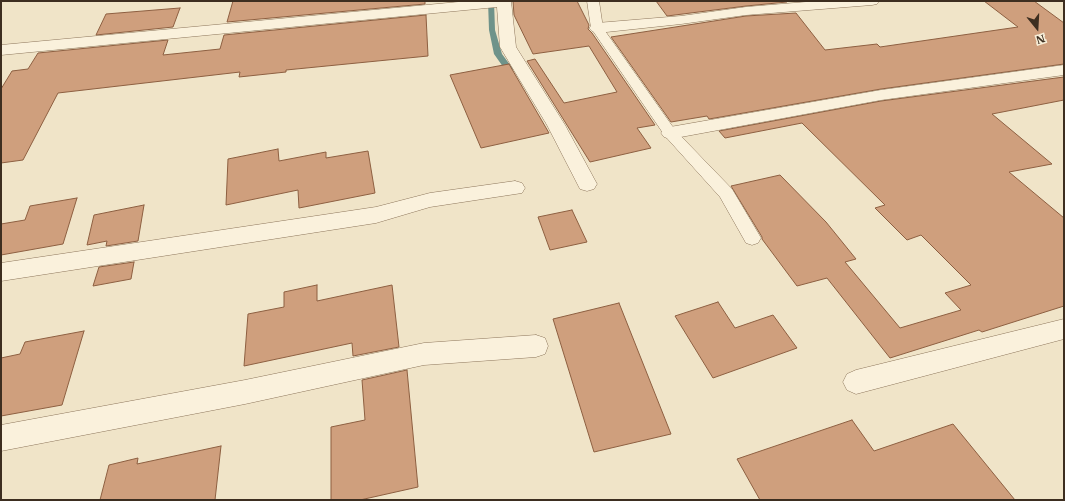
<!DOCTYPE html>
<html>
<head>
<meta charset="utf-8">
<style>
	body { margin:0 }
	#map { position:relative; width:1065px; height:501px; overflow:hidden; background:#f0e4c8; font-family:"IBM Plex Serif",serif }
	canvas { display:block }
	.frame { position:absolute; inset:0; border:2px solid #3d2e20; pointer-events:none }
	.north { position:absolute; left:1017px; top:8px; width:40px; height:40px; -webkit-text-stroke:3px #f7eed8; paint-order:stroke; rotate:162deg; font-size:11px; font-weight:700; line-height:16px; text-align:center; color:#3d2e20 }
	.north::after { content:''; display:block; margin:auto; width:14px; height:18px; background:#3d2e20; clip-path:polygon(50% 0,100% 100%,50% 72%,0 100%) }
</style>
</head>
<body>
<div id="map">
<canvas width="1065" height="501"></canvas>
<div class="frame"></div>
<div class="north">N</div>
</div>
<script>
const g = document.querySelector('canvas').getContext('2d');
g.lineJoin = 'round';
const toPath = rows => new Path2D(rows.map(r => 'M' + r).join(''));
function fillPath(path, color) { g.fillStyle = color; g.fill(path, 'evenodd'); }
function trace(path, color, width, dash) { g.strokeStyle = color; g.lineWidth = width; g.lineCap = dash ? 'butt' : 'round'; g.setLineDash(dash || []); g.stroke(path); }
const stream = toPath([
	[488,1,494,1,495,30,502,54,513,69,512,71,506,71,494,54,489,30,488,1]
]);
const building = toPath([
	[233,1,425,1,425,4,227,22,233,1],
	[513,1,577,1,589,25,588,29,592,33,655,125,637,128,651,148,590,162,527,61,535,59,564,103,617,92,589,46,533,54,514,15,513,1],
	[656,1,787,1,787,2,746,6,667,16,656,1],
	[984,1,1034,1,1064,23,1064,64,881,89,709,119,707,116,671,122,611,37,746,16,796,13,825,50,877,44,880,47,1018,27,984,1],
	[180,8,173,27,96,35,106,14,180,8],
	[426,15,428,56,286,70,286,72,239,77,240,72,58,93,23,160,1,163,1,89,12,71,28,69,38,53,168,40,163,55,220,49,224,35,426,15],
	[509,64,549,133,481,148,450,75,509,64],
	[1064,77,1064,100,992,114,1052,164,1009,172,1064,218,1064,306,982,332,979,330,890,358,827,278,797,286,762,239,762,237,731,186,780,175,826,222,856,259,845,262,900,328,961,310,945,293,971,285,921,235,907,240,875,208,885,205,802,123,725,138,719,131,881,101,1064,77],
	[278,149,279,161,326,152,326,158,368,151,375,193,299,208,298,190,226,205,228,159,278,149],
	[77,198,63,244,1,255,1,224,25,220,30,206,77,198],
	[144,205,138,241,106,246,107,241,87,245,94,215,144,205],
	[572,210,587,242,550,250,538,217,572,210],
	[134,262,131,279,93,286,99,267,134,262],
	[317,285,317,301,392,285,399,347,353,356,352,343,244,366,248,314,284,307,284,292,317,285],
	[718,302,735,328,773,315,797,348,713,378,675,316,718,302],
	[619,303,671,434,594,452,553,319,619,303],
	[84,331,62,405,1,416,1,358,20,354,25,342,84,331],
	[407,370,418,487,360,500,331,500,331,427,365,420,362,380,407,370],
	[852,420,874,451,953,424,1015,500,760,500,737,459,852,420],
	[221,446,215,500,100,500,109,465,138,458,137,464,221,446]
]);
const service = toPath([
	[587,1,599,1,603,28,675,130,732,189,761,238,758,243,752,245,746,243,720,197,665,136,591,28,587,1]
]);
const minor = toPath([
	[469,1,511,1,516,47,565,125,597,184,594,189,587,191,580,189,547,125,500,47,497,7,1,55,1,45,469,1],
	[818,1,879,1,877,4,872,5,746,15,681,24,597,33,592,31,589,28,592,25,597,23,681,16,746,7,818,1],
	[1064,65,1064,75,881,100,670,139,664,137,661,133,664,129,670,127,881,90,1064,65],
	[515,181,522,183,525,188,522,193,430,207,376,223,1,281,1,263,376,207,430,193,515,181],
	[1064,319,1064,339,856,394,847,390,843,382,847,374,856,370,1064,319],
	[536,335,545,338,548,346,545,354,536,357,424,365,245,404,1,451,1,425,245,380,424,343,536,335]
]);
fillPath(stream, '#6f938a');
fillPath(building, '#cf9f7d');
trace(building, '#8d5f41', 1);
trace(service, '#8d765c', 1);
trace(minor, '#8d765c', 1);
fillPath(service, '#faf1dc');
fillPath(minor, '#faf1dc');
</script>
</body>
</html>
